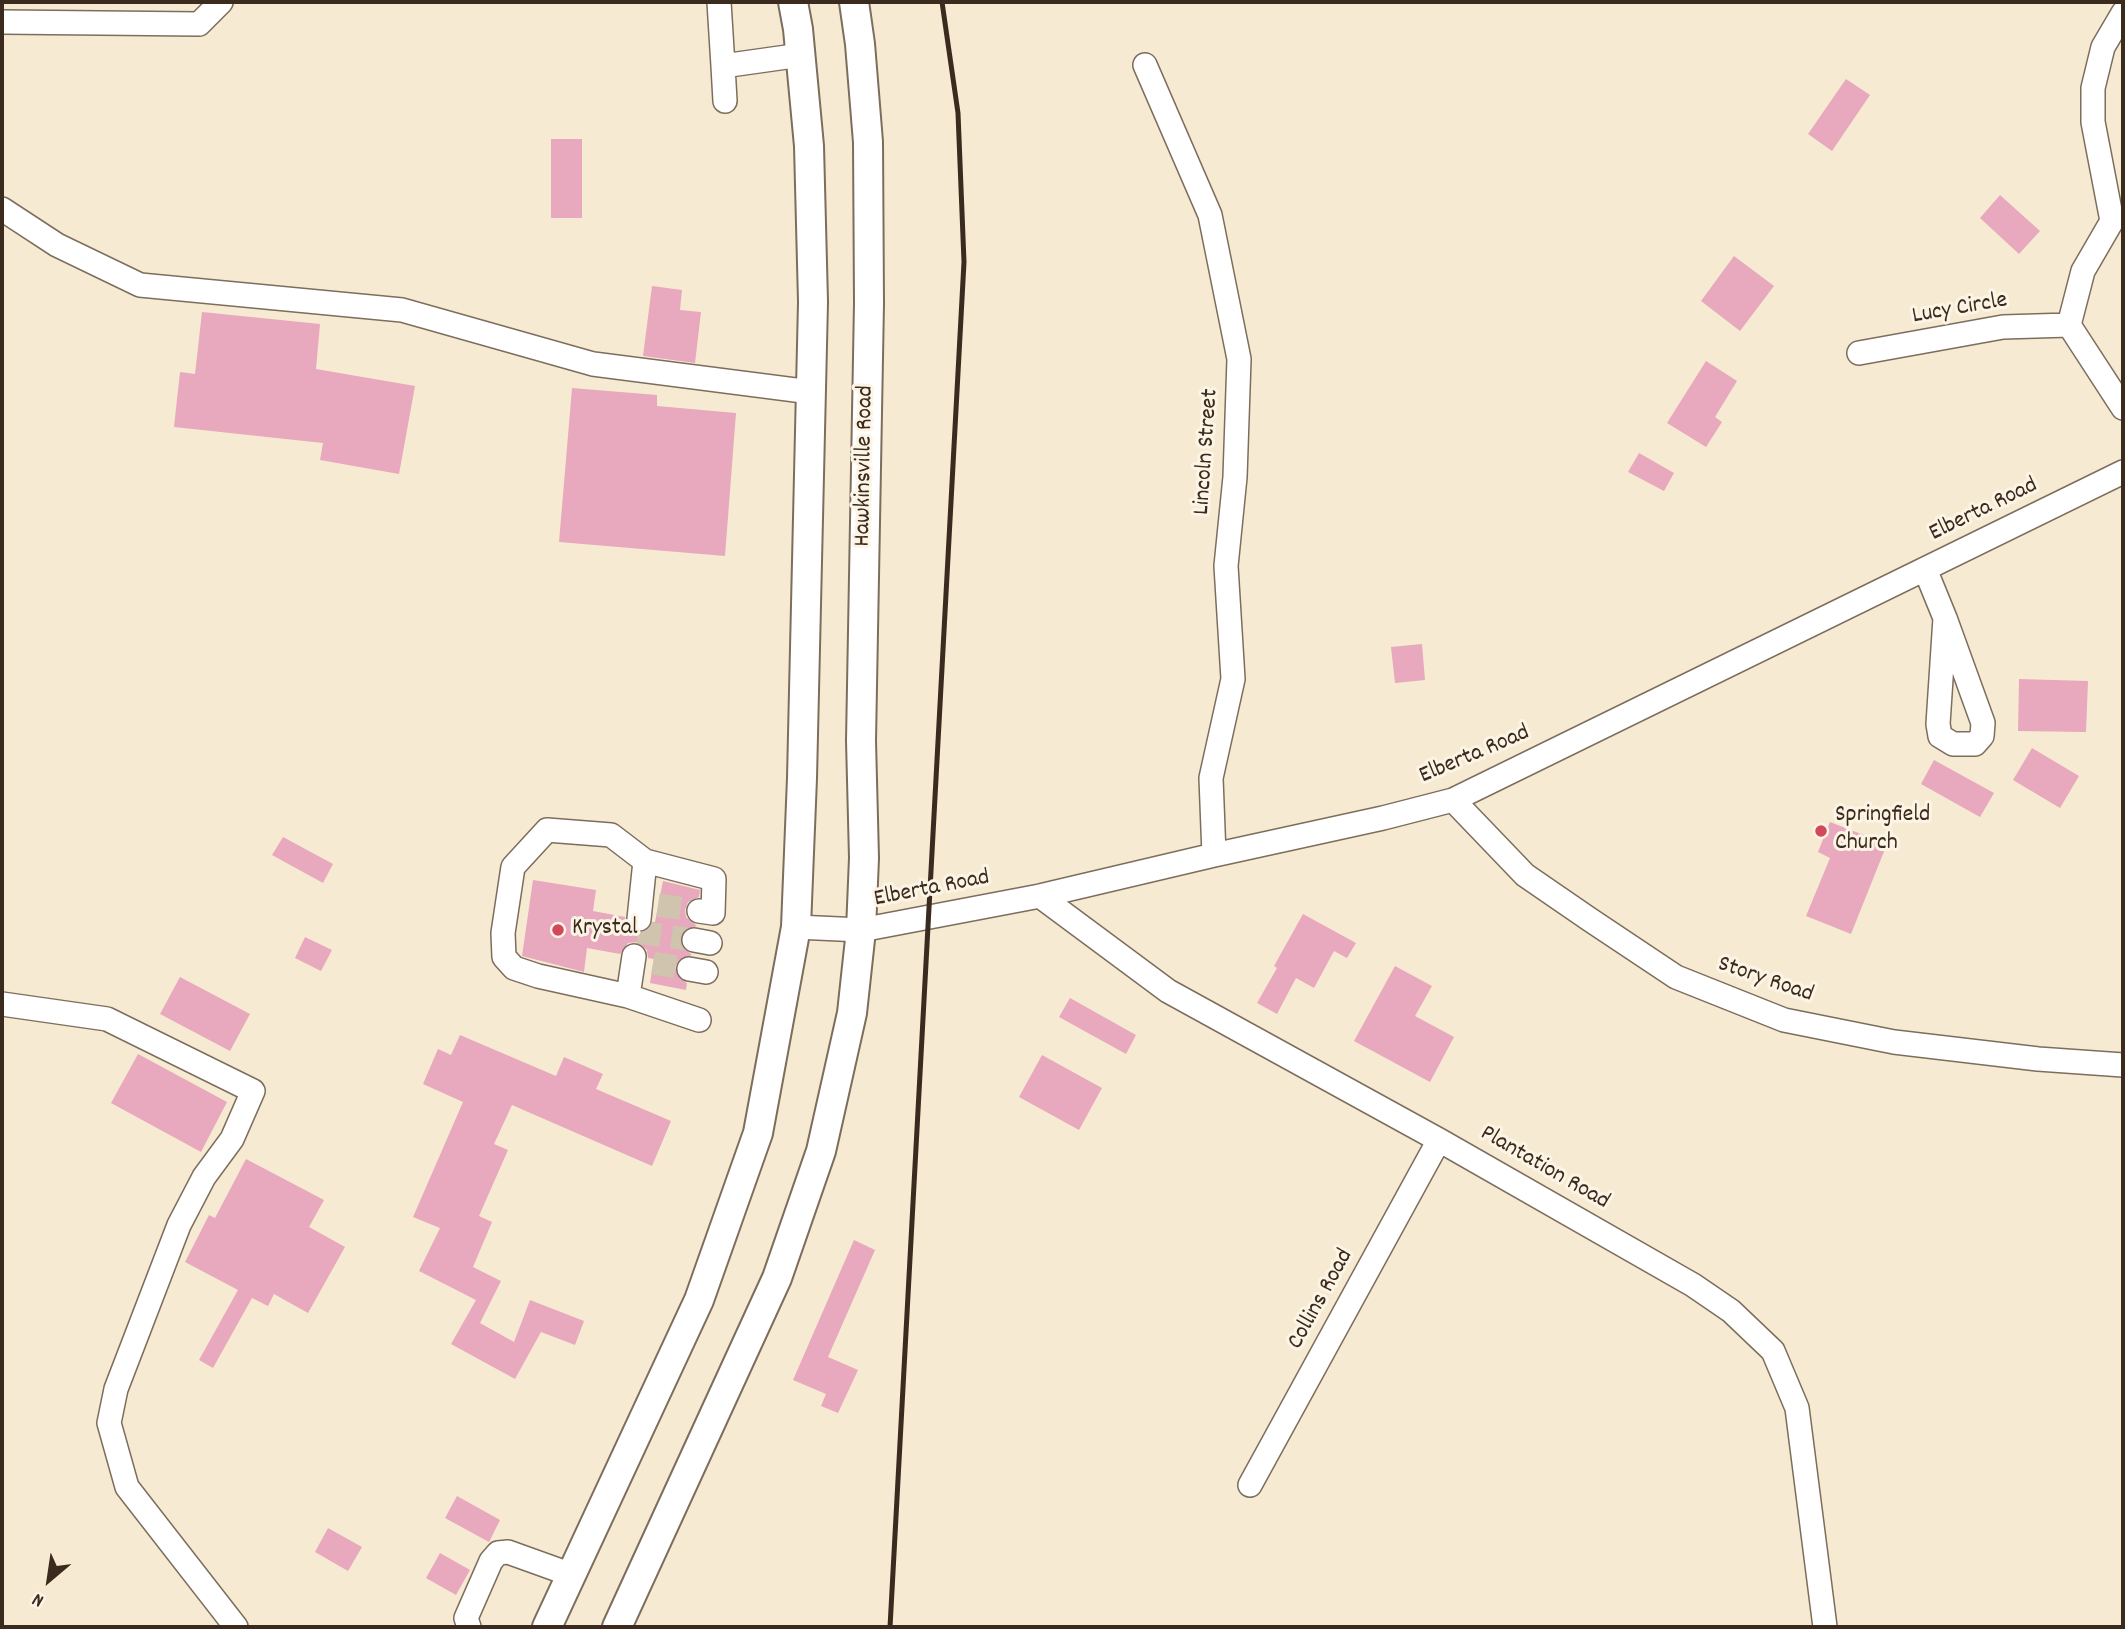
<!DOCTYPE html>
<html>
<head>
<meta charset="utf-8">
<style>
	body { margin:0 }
	#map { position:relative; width:2125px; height:1629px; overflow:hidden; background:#f7ead2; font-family:Dekko,sans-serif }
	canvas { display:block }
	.frame { position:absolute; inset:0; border:4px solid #3b2a1e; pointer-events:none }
	.north { position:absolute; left:14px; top:1545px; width:70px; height:70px; -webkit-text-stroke:5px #fcf5e5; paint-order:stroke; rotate:209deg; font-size:19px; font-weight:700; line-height:28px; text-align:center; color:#3b2a1e }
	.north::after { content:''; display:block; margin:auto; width:24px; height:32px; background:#3b2a1e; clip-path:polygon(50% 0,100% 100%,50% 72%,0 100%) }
</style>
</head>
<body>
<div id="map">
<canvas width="2125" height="1629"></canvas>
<div class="frame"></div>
<div class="north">N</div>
</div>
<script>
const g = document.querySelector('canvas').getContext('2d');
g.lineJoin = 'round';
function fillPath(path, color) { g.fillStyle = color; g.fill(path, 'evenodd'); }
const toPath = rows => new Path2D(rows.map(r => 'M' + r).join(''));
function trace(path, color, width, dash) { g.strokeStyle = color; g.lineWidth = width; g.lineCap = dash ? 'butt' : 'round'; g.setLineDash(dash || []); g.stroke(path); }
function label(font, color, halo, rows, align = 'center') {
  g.font = font + ' Dekko,sans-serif'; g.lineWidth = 6; g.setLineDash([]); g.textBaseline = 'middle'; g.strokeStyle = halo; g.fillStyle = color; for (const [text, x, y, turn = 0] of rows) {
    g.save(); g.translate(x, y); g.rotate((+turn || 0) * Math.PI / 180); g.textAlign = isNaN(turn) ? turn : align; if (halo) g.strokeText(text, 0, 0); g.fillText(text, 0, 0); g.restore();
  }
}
const building = toPath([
	[1846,79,1870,95,1832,151,1808,134],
	[551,139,582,139,582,218,551,218],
	[2000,195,2040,231,2019,254,1980,218],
	[1734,256,1774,286,1740,331,1701,301],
	[652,286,682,290,680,310,701,312,695,363,643,356],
	[202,312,320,324,316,369,415,386,399,474,320,460,323,443,174,427,180,372,195,374],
	[1706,361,1737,381,1715,417,1722,422,1706,447,1667,423],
	[572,388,657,395,657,406,736,413,725,556,559,542],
	[1639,453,1674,473,1664,491,1628,472],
	[1422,644,1425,680,1395,683,1391,647],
	[2019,679,2088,681,2086,732,2018,731],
	[2032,748,2079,776,2060,808,2013,780],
	[1934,760,1994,793,1980,817,1921,784],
	[1830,822,1887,844,1851,934,1806,916,1830,858,1818,852],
	[283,837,333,864,323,883,272,855],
	[533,880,596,890,593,911,625,917,626,924,630,930,638,933,645,931,652,922,655,922,663,881,700,890,699,897,688,902,685,910,686,917,697,926,684,930,680,938,681,945,692,955,679,960,675,967,680,979,687,983,686,990,650,983,654,959,648,958,647,950,637,942,628,943,620,954,587,948,584,972,522,956],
	[1303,914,1356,943,1347,958,1334,951,1314,988,1296,978,1277,1014,1257,1003,1277,968,1274,966],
	[305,937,332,950,321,971,295,958],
	[1395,966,1432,986,1415,1016,1454,1037,1430,1082,1354,1041],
	[180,977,250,1014,230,1051,160,1014],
	[1070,998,1136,1035,1126,1054,1059,1017],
	[460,1035,556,1076,564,1057,603,1074,596,1089,671,1121,652,1166,512,1105,494,1144,508,1150,479,1216,492,1222,473,1267,501,1281,480,1323,514,1342,530,1300,584,1321,575,1345,541,1332,515,1379,451,1344,476,1300,419,1271,440,1228,413,1217,463,1102,423,1084,438,1049,451,1055],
	[138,1054,227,1102,201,1152,111,1103],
	[1042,1055,1102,1088,1079,1130,1019,1097],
	[246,1159,324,1200,309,1227,345,1247,308,1313,274,1294,268,1306,252,1298,213,1368,199,1360,238,1290,185,1262,209,1215,215,1218],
	[854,1240,875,1250,828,1357,858,1370,838,1413,821,1406,826,1394,793,1380],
	[457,1496,500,1520,489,1542,445,1518],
	[328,1528,362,1547,348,1571,315,1552],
	[440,1553,470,1570,456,1595,426,1578]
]);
const minorTunnel = toPath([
	[658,905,699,911],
	[638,932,694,940],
	[653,963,689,969]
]);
const minor = toPath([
	[719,2,723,66,801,55],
	[2123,13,2103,47,2093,88,2093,122,2112,221,2083,271,2069,325,2123,408],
	[2,22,199,24,221,2],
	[1145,65,1210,215,1239,359,1235,477,1226,566,1233,679,1211,778,1214,855],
	[723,66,725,101],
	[2,209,57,245,140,285,402,310,593,364,811,392],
	[1859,353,2003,327,2069,325],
	[1925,569,1945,618,1983,723,1982,736,1975,744,1953,744,1940,736,1938,724,1945,618],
	[1453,800,1525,875,1589,919,1676,977,1784,1020,1894,1042,2038,1059,2123,1065],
	[1040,896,1168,991,1439,1140,1693,1285,1731,1311,1773,1351,1797,1408,1825,1627],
	[639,919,645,861],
	[796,927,861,930,1040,896,1214,855,1383,818,1453,800,2123,472],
	[694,940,710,943],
	[689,969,706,972],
	[628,996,634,956],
	[2,1004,107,1019,253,1091,232,1139,204,1177,179,1225,116,1389,109,1423,127,1487,236,1627],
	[699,1020,628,996,538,976,514,968,504,957,503,933,513,867,547,830,611,835,645,861,714,879,713,913,699,911],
	[1250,1485,1439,1140],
	[469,1627,466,1618,491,1561,498,1553,508,1552,572,1575]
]);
const major = toPath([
	[547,1627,699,1300,758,1133,796,927,802,778,813,302,809,146,798,29,793,2],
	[617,1627,777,1278,821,1151,852,1013,861,930,864,858,861,741,869,303,868,142,860,44,854,2]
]);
const rail = toPath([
	[890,1627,964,262,958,113,942,2]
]);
const markers = [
	[1821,831,7,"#d1495b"],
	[558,930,7,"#d1495b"]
];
const streetNames = [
	["Lucy Circle",1960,310,-10],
	["Lincoln Street",1208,452,-86],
	["Hawkinsville Road",866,466,-89],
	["Elberta Road",1984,511,-26],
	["Elberta Road",1475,756,-23],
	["Elberta Road",932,890,-11],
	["Story Road",1765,981,19],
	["Plantation Road",1544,1169,30],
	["Collins Road",1322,1300,-61]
];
const poiNames = [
	["Springfield",1835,817],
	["Church",1835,845],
	["Krystal",572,930]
];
fillPath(building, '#e8a8bd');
trace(minorTunnel, '#d1c4ae', 23, [23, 11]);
trace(minor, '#7d6d5d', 26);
trace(major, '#7d6d5d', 32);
trace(minor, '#fff', 23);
trace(major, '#fff', 28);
trace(rail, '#3b2a1e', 5);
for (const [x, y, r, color] of markers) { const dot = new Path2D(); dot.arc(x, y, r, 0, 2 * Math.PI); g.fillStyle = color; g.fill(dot); trace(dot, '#fcf5e5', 2.5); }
label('24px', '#3b2a1e', '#fcf5e5', streetNames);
label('24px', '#3b2a1e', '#fcf5e5', poiNames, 'left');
</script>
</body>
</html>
